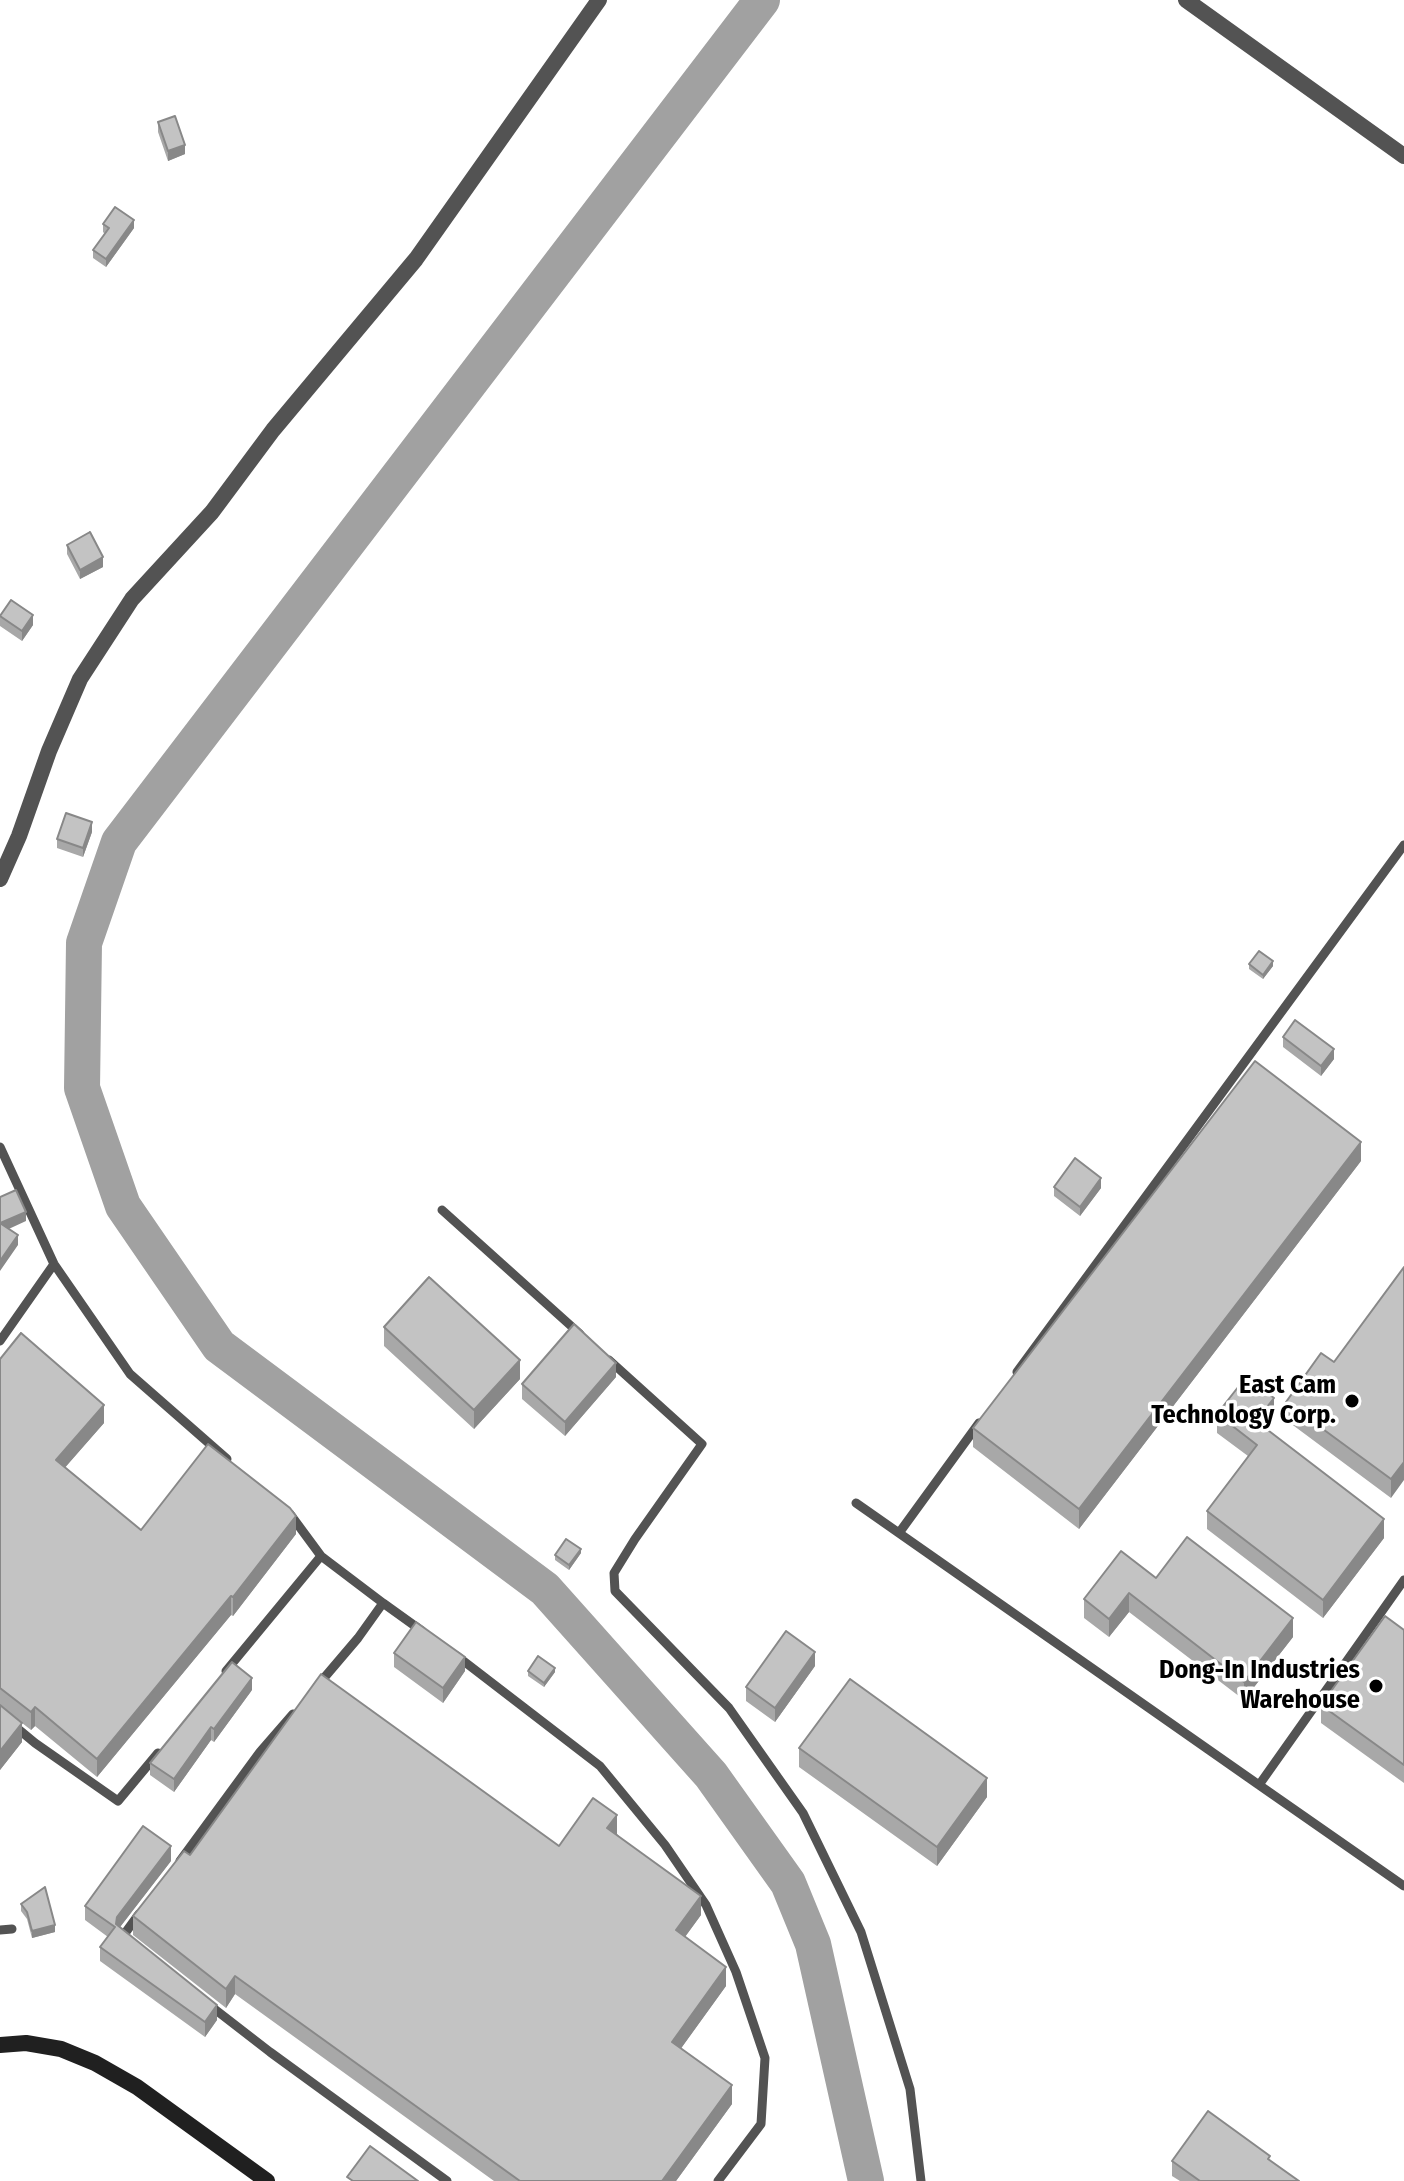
<!DOCTYPE html>
<html>
<head>
<meta charset="utf-8">
<style>
	body { margin:0 }
	canvas { display:block; background:#fff }
</style>
</head>
<body>
<canvas width="1404" height="2181"></canvas>
<script>
const g = document.querySelector('canvas').getContext('2d');
g.lineJoin = 'round';
const toPath = rows => new Path2D(rows.map(r => 'M' + r).join(''));
function trace(path, color, width, dash) { g.strokeStyle = color; g.lineWidth = width; g.lineCap = dash ? 'butt' : 'round'; g.setLineDash(dash || []); g.stroke(path); }
function fillPath(path, color) { g.fillStyle = color; g.fill(path, 'evenodd'); }
function label(font, color, halo, rows, align = 'center') {
  g.font = font + ' "Fira Sans Condensed",sans-serif'; g.lineWidth = 7; g.setLineDash([]); g.textBaseline = 'middle'; g.strokeStyle = halo; g.fillStyle = color; for (const [text, x, y, turn = 0] of rows) {
    g.save(); g.translate(x, y); g.rotate((+turn || 0) * Math.PI / 180); g.textAlign = isNaN(turn) ? turn : align; if (halo) g.strokeText(text, 0, 0); g.fillText(text, 0, 0); g.restore();
  }
}
const river = toPath([
	[762,0,119,842,84,943,82,1088,123,1206,219,1346,545,1589,711,1775,788,1883,813,1944,866,2181]
]);
const service = toPath([
	[0,1147,54,1264,130,1374,227,1459],
	[442,1210,580,1334],
	[0,1341,54,1264],
	[609,1360,702,1444,635,1539,614,1573,615,1591,729,1708,803,1813,861,1932,910,2089,921,2181],
	[1017,1372,1404,845],
	[856,1503,1259,1785,1404,1580],
	[899,1533,979,1423],
	[321,1556,383,1603],
	[457,1656,600,1766,665,1845,706,1905,736,1972,765,2058,761,2124,718,2181],
	[226,1671,321,1556,290,1514],
	[318,1685,358,1638,383,1603,422,1631],
	[0,1714,35,1743,118,1801,158,1753],
	[1259,1785,1404,1886],
	[180,1861,260,1752,293,1714],
	[0,1930,12,1929],
	[128,1940,123,1936,139,1914],
	[208,2004,270,2052,447,2181]
]);
const minor = toPath([
	[1186,0,1404,156],
	[0,879,19,836,49,751,80,679,132,599,212,512,273,430,416,259,599,0]
]);
const secondary = toPath([
	[0,2045,26,2043,61,2049,95,2063,137,2087,267,2181]
]);
const wall = toPath([
	[158,122,185,154,168,161,158,132],
	[103,224,134,228,106,267,93,258,93,250,105,234,103,232],
	[67,545,103,567,80,579,67,554],
	[0,616,33,625,22,641,0,626],
	[92,832,83,857,57,848,57,839],
	[1249,964,1273,966,1263,979,1249,969],
	[1283,1037,1334,1059,1321,1076,1283,1047],
	[1361,1161,1079,1529,973,1447,973,1428],
	[1054,1187,1101,1188,1080,1216,1054,1196],
	[1404,1267,1391,1498,1286,1420,1286,1402,1334,1362],
	[384,1327,520,1379,474,1429,384,1346],
	[0,1359,104,1423,65,1467,141,1530,296,1534,233,1616,231,1615,97,1777,35,1726,31,1730,17,1719,22,1742,0,1770],
	[616,1377,565,1436,522,1399,522,1384],
	[1217,1414,1274,1416,1265,1428,1384,1538,1323,1618,1207,1529,1207,1511,1248,1456,1217,1433],
	[581,1553,569,1570,555,1560,555,1555],
	[1156,1578,1293,1637,1244,1700,1129,1612,1109,1637,1084,1618,1084,1599],
	[1404,1630,1404,1783,1321,1723,1321,1705],
	[394,1653,465,1671,443,1703,394,1667],
	[815,1666,775,1722,746,1701,746,1687],
	[528,1671,555,1672,544,1687,528,1676],
	[252,1690,214,1742,211,1740,174,1792,150,1775,150,1763],
	[799,1748,987,1797,937,1866,799,1767],
	[617,1834,701,1915,685,1937,726,1986,681,2048,732,2104,676,2181,494,2181,235,1994,226,2008,133,1935,133,1916,190,1855,559,1846],
	[171,1861,120,1927,217,2020,205,2037,100,1961,100,1947,108,1937,85,1920,85,1906],
	[21,1904,55,1932,32,1938,27,1919,21,1911],
	[1172,2161,1270,2161,1299,2181,1180,2181,1172,2176]
]);
const shadedWall = toPath([
	[185,145,185,154,168,161,168,151],
	[134,220,134,228,106,267,106,259],
	[103,557,103,567,80,579,80,570],
	[33,615,33,625,22,641,22,631],
	[92,822,92,832,83,857,83,848],
	[1273,961,1273,966,1263,979,1263,975],
	[1334,1049,1334,1059,1321,1076,1321,1066],
	[1361,1142,1361,1161,1079,1529,1079,1509],
	[1101,1178,1101,1188,1080,1216,1080,1207],
	[26,1212,26,1221,0,1233,0,1223],
	[18,1235,18,1245,0,1271,0,1261],
	[520,1360,520,1379,474,1429,474,1410],
	[616,1363,616,1377,565,1436,565,1422],
	[1274,1398,1274,1416,1256,1439,1256,1421],
	[104,1405,104,1423,56,1478,56,1460],
	[1404,1462,1404,1480,1391,1498,1391,1479],
	[296,1516,296,1534,233,1616,233,1597],
	[1384,1519,1384,1538,1323,1618,1323,1600],
	[581,1549,581,1553,569,1570,569,1565],
	[1129,1593,1129,1612,1109,1637,1109,1619],
	[231,1596,231,1615,97,1777,97,1759],
	[1293,1618,1293,1637,1244,1700,1244,1682],
	[815,1652,815,1666,775,1722,775,1708],
	[465,1657,465,1671,443,1703,443,1688],
	[555,1668,555,1672,544,1687,544,1683],
	[252,1678,252,1690,214,1742,214,1729],
	[35,1707,35,1726,31,1730,31,1712],
	[22,1723,22,1742,0,1770,0,1751],
	[211,1727,211,1740,174,1792,174,1779],
	[987,1778,987,1797,937,1866,937,1847],
	[617,1815,617,1834,607,1847,607,1828],
	[171,1846,171,1861,117,1931,116,1924,117,1917],
	[701,1896,701,1915,676,1949,676,1930],
	[55,1925,55,1932,32,1938,32,1931],
	[726,1967,726,1986,672,2061,672,2042],
	[235,1976,235,1994,226,2008,226,1989],
	[217,2005,217,2020,205,2037,205,2022],
	[732,2085,732,2104,676,2181,662,2181]
]);
const building = toPath([
	[175,116,185,145,168,151,158,122,175,116],
	[115,207,134,220,106,259,93,250,109,228,103,224,115,207],
	[90,532,103,557,80,570,67,545,90,532],
	[11,600,33,615,22,631,0,616,11,600],
	[66,813,92,822,83,848,57,839,66,813],
	[1259,951,1273,961,1263,975,1249,964,1259,951],
	[1295,1020,1334,1049,1321,1066,1283,1037,1295,1020],
	[1255,1061,1361,1142,1079,1509,973,1428,1255,1061],
	[1075,1158,1101,1178,1080,1207,1054,1187,1075,1158],
	[16,1190,26,1212,0,1223,18,1235,0,1261,0,1197,16,1190],
	[1404,1267,1404,1462,1391,1479,1286,1402,1321,1353,1334,1362,1404,1267],
	[429,1277,520,1360,474,1410,384,1327,429,1277],
	[574,1324,616,1363,565,1422,522,1384,574,1324],
	[21,1333,104,1405,56,1460,141,1530,208,1444,290,1508,296,1516,233,1597,231,1596,97,1759,35,1707,31,1712,0,1688,0,1359,21,1333],
	[1246,1377,1274,1398,1256,1421,1384,1519,1323,1600,1207,1511,1257,1445,1217,1414,1246,1377],
	[1187,1537,1293,1618,1244,1682,1129,1593,1109,1619,1084,1599,1121,1551,1156,1578,1187,1537],
	[566,1539,581,1549,569,1565,555,1555,566,1539],
	[1385,1616,1404,1630,1404,1765,1321,1705,1385,1616],
	[416,1622,465,1657,443,1688,394,1653,416,1622],
	[786,1631,815,1652,775,1708,746,1687,786,1631],
	[538,1656,555,1668,544,1683,528,1671,538,1656],
	[232,1662,252,1678,214,1729,211,1727,174,1779,150,1763,232,1662],
	[321,1674,559,1846,593,1798,617,1815,607,1828,701,1896,676,1930,726,1967,672,2042,732,2085,662,2181,520,2181,235,1976,226,1989,133,1916,184,1851,190,1855,321,1674],
	[850,1679,987,1778,937,1847,799,1748,850,1679],
	[0,1705,22,1723,0,1751,0,1705],
	[143,1826,171,1846,117,1917,116,1924,217,2005,205,2022,100,1947,115,1927,85,1906,143,1826],
	[45,1887,55,1925,32,1931,27,1912,21,1904,45,1887],
	[1208,2111,1270,2156,1268,2159,1299,2181,1200,2181,1172,2161,1208,2111],
	[370,2146,418,2181,353,2181,347,2177,370,2146]
]);
const markers = [
	[1352,1401,8,"#000"],
	[1376,1686,8,"#000"]
];
const poiNames = [
	["East Cam",1336,1386],
	["Technology Corp.",1336,1416],
	["Dong-In Industries",1360,1671],
	["Warehouse",1360,1701]
];
trace(river, '#a1a1a1', 36);
trace(service, '#535353', 9);
trace(minor, '#535353', 16);
trace(secondary, '#202020', 16);
fillPath(wall, '#a8a8a8');
fillPath(shadedWall, '#888');
fillPath(building, '#c3c3c3');
trace(building, '#888', 2);
for (const [x, y, r, color] of markers) { const dot = new Path2D(); dot.arc(x, y, r, 0, 2 * Math.PI); g.fillStyle = color; g.fill(dot); trace(dot, '#fff', 3); }
label('bold 26px', '#000', '#fff', poiNames, 'right');
</script>
</body>
</html>
